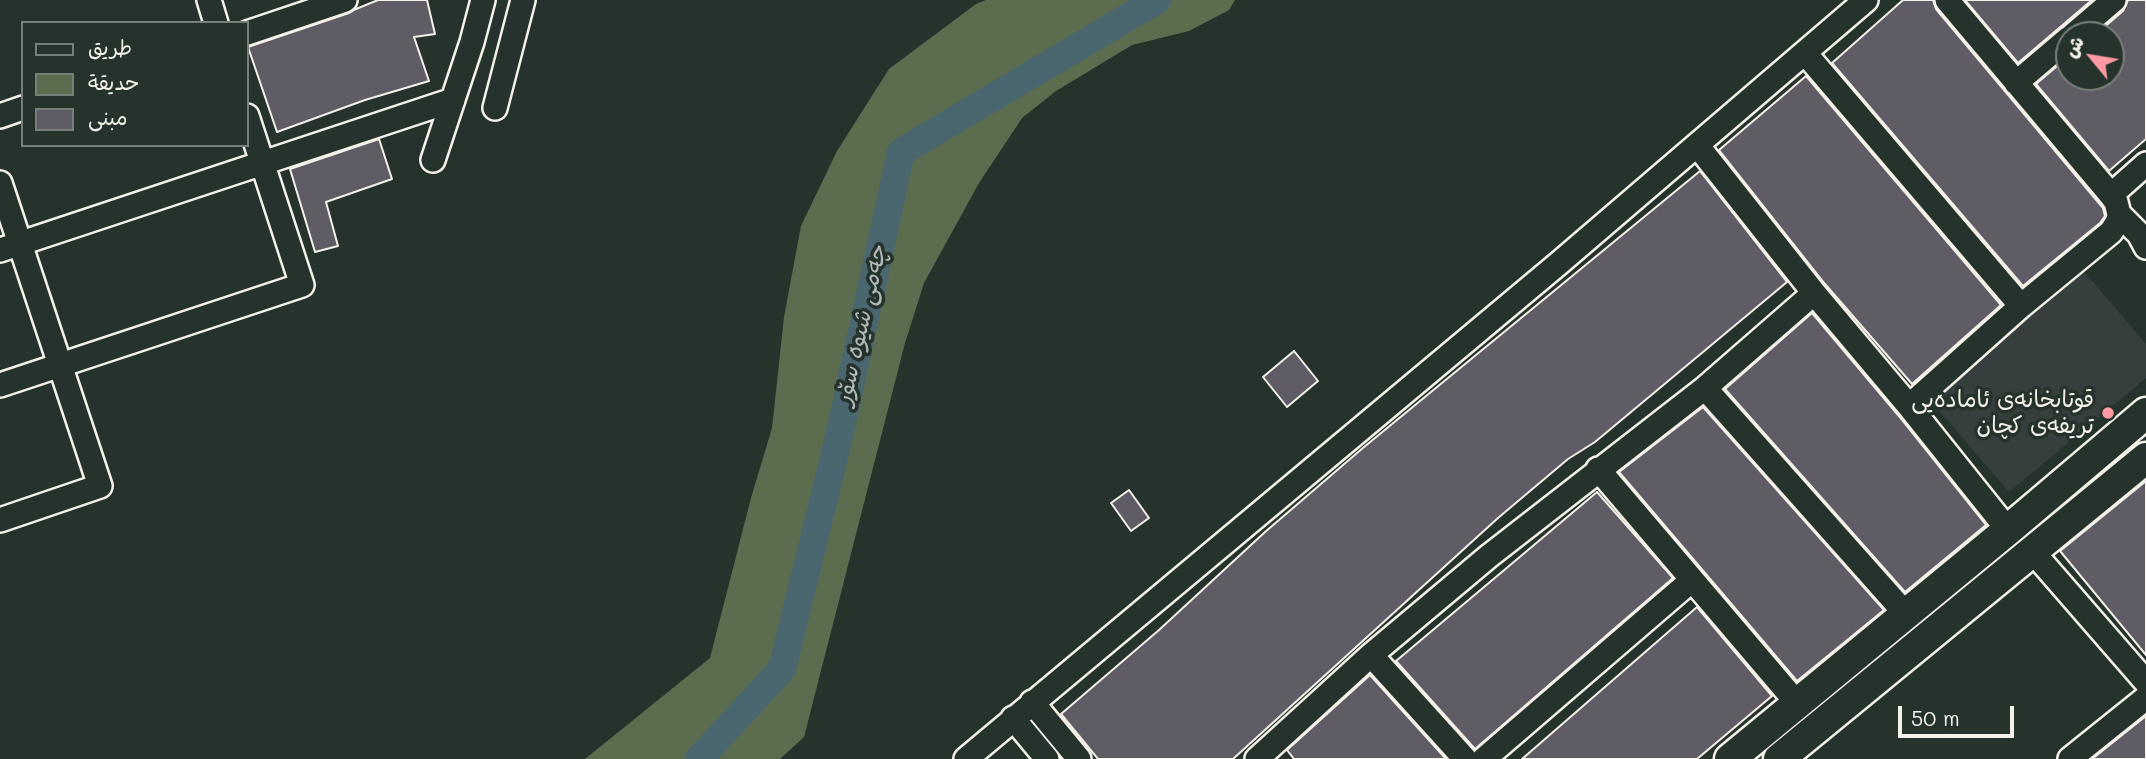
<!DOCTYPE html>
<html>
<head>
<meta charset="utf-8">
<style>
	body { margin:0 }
	#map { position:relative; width:2146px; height:759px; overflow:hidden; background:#26332d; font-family:Mali,"Playpen Sans Arabic",sans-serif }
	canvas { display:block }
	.legend { position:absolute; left:21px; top:21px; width:228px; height:126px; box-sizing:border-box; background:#26332d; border:2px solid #787f78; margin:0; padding:9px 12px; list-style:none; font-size:21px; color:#f4f1e8 }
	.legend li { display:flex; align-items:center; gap:14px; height:35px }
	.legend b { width:35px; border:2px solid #787f78 }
	.north { position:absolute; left:2055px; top:21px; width:70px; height:70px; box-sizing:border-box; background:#26332d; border:2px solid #787f78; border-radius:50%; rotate:300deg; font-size:19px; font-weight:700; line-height:28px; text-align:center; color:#f4f1e8 }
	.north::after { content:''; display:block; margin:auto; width:24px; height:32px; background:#ff9aa2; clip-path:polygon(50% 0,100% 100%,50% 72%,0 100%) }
	.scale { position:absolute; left:1898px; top:706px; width:116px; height:32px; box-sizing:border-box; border:4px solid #f4f1e8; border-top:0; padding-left:9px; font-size:21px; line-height:24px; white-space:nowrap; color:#f4f1e8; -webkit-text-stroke:5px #26332d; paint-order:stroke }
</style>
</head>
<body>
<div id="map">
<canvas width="2146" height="759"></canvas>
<ul class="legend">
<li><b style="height:9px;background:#26332d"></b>طريق</li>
<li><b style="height:19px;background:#5c6d4f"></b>حديقة</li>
<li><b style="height:19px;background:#605c66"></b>مبنى</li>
</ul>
<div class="north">ش</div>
<div class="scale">50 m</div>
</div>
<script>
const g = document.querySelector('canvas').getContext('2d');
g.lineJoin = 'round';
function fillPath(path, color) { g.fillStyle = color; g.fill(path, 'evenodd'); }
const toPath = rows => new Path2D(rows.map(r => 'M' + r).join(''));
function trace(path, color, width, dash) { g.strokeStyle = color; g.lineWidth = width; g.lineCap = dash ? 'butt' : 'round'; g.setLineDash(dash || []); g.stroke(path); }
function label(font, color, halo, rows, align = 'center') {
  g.font = font + ' Mali,"Playpen Sans Arabic",sans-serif'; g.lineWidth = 7; g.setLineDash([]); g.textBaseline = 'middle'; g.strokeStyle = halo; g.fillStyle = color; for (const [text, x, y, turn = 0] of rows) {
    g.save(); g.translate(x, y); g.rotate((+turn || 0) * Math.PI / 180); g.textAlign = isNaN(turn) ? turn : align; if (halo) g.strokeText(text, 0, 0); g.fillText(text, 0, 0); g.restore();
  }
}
const built = toPath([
	[2081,268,2146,344,2146,378,2009,492,1929,399]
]);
const green = toPath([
	[986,0,1235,0,1229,10,1189,31,1132,45,1056,91,1022,118,979,183,924,283,905,343,804,737,780,759,585,759,710,658,751,498,772,428,784,317,801,226,837,151,889,69,976,4]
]);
const river = toPath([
	[699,759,782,669,838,441,901,152,1157,0]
]);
const building = toPath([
	[378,0,427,0,435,34,414,37,429,81,365,100,277,132,248,47,349,13,356,9,378,0],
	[1903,0,1933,0,1936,9,2103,208,2105,216,2100,223,2023,286,1832,63,1903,0],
	[1965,0,2092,0,2018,63,1965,0],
	[2128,0,2146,0,2146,139,2109,171,2036,84,2069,56,2069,77,2111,77,2111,35,2095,35,2123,11,2128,0],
	[1806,76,2001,305,1912,384,1825,284,1719,150,1806,76],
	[379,139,392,179,326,202,338,246,315,252,290,169,379,139],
	[1700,171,1787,282,1595,442,1568,459,1498,518,1233,759,1098,759,1061,714,1159,630,1265,532,1364,447,1700,171],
	[1812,313,1898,415,1986,525,1905,592,1725,389,1812,313],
	[1294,351,1318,381,1287,407,1263,377,1294,351],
	[1703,407,1884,610,1797,681,1619,472,1703,407],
	[2146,481,2146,655,2060,551,2146,481],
	[1129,490,1149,518,1131,531,1111,503,1129,490],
	[1597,492,1673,578,1475,749,1396,661,1597,492],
	[1697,607,1772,696,1697,759,1522,759,1697,607],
	[1370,675,1446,759,1294,759,1287,750,1370,675],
	[2146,716,2146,759,2092,759,2146,716]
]);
const minor = toPath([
	[209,0,216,23],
	[247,33,345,0],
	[2073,35,2114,0],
	[1805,53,2021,306],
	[2016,83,2069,38],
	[495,108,523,0],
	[0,116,23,108],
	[1697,145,1814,293,1909,406,2008,530],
	[433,160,472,42,483,0],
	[0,183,100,486,0,520],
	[2111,195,2146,164],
	[2119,214,2139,234,2146,247],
	[0,250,453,100],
	[0,385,302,285,247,116],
	[1705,388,1905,613],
	[1909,406,2021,306,2111,232,2118,221,2119,214,2116,202,2111,195,1947,0],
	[1598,469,1797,703],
	[2033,552,2146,682],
	[1371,655,1465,759],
	[1032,702,1079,759],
	[1013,718,1047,759],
	[966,759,1558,264,1866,0],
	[1257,759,1371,655,1489,556,1705,388,1814,293],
	[1484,759,1692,580],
	[2070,759,2146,698]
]);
const major = toPath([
	[1730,759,2008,530,2146,413],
	[1779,759,2146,458]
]);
const markers = [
	[2108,413,7,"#ff9aa2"]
];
const poiNames = [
	["قوتابخانەی ئامادەیی",2094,400],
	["تریفەی کچان",2094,426]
];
const waterNames = [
	["چەمی شیوە سۆر",861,325,-77]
];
fillPath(built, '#373f3e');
fillPath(green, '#5c6d4f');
trace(river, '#4a6770', 28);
fillPath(building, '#605c66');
trace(building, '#f4f1e8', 2);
trace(minor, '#f4f1e8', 28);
trace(major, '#f4f1e8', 35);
trace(minor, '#26332d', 23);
trace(major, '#26332d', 30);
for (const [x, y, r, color] of markers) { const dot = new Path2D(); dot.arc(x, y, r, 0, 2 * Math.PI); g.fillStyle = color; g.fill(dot); trace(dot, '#26332d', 2.5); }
label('23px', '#f4f1e8', '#26332d', poiNames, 'right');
label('italic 24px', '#b0bab8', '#26332d', waterNames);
</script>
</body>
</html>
